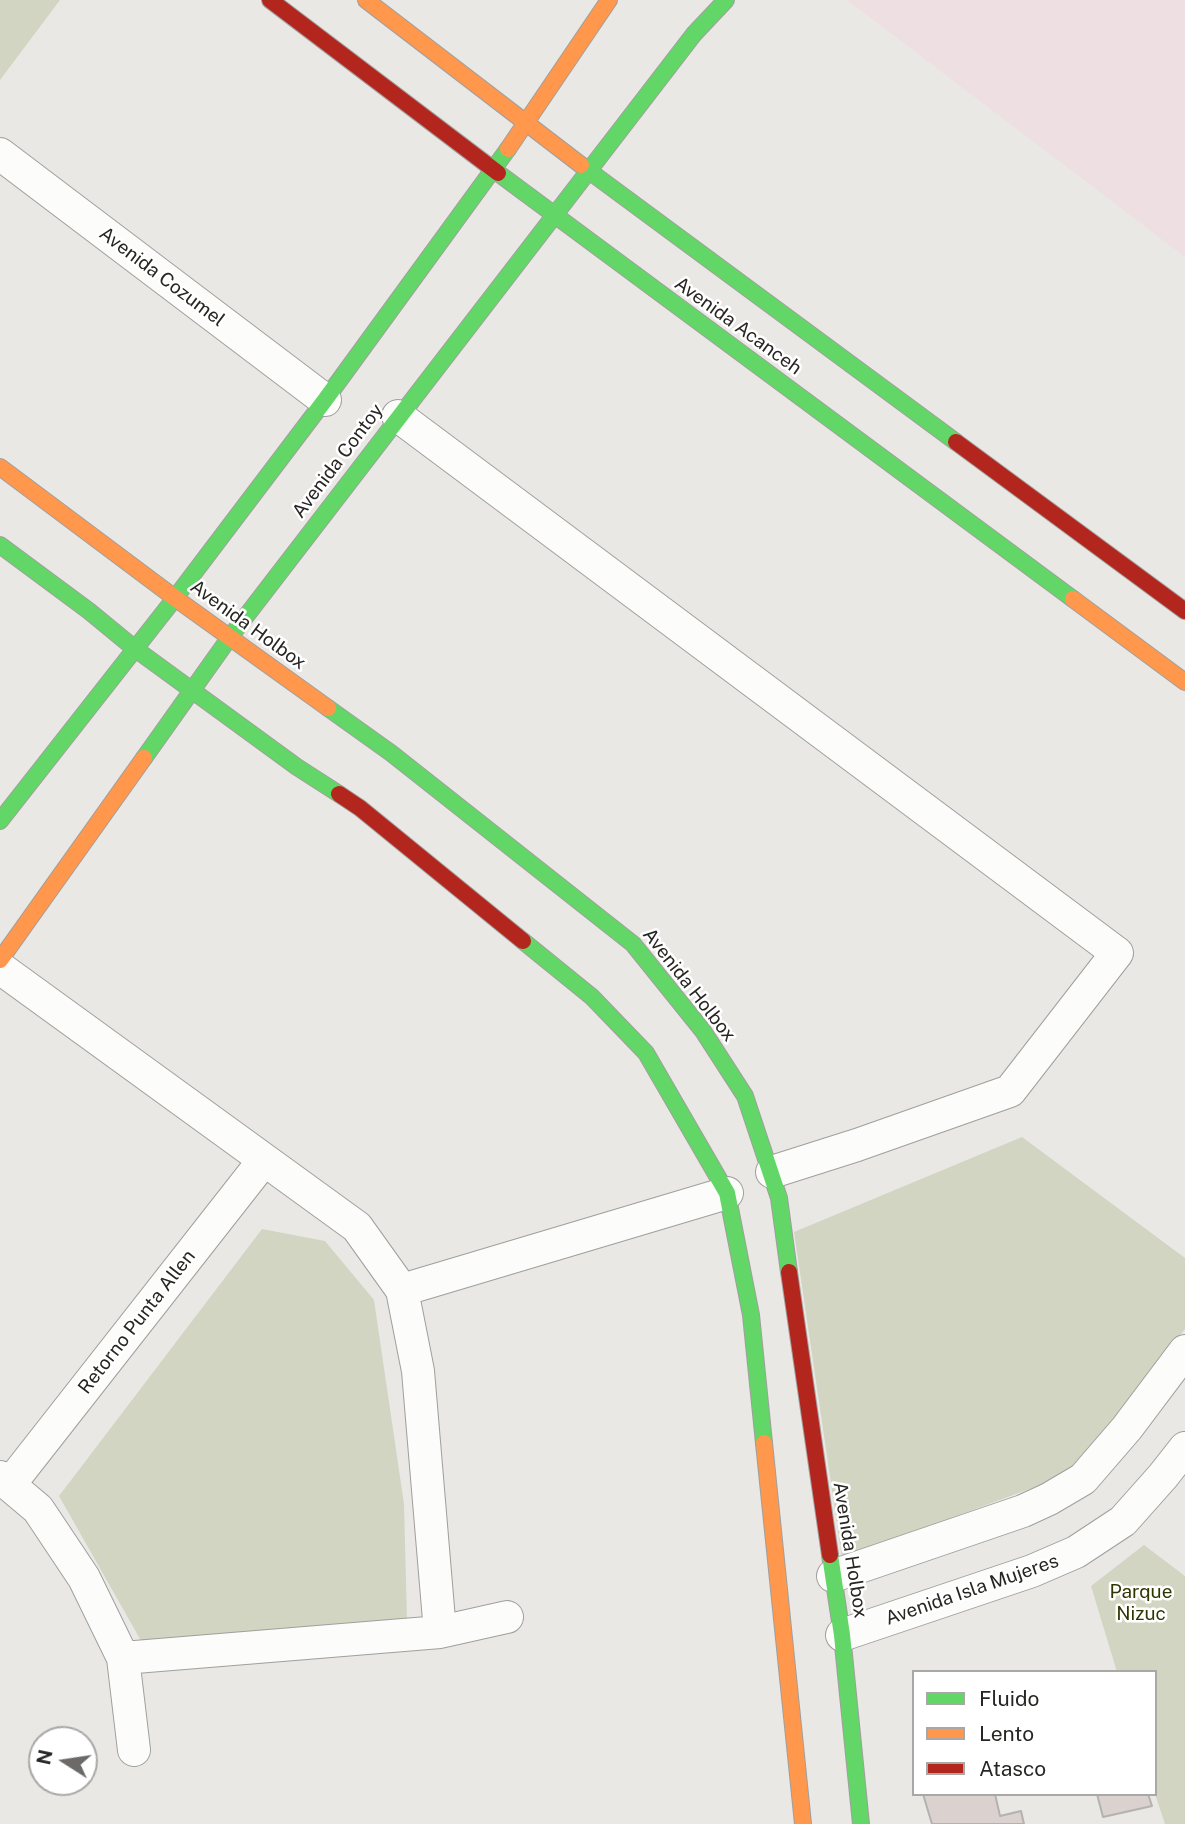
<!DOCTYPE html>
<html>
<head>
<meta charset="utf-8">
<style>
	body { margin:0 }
	#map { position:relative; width:1185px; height:1824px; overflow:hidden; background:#eae8e5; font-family:"Public Sans",sans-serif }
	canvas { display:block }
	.legend { position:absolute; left:912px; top:1670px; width:245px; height:126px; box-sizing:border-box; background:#fff; border:2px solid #a9a8a7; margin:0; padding:9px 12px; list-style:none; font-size:21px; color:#272624 }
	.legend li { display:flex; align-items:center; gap:14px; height:35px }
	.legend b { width:35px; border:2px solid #a9a8a7 }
	.north { position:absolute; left:28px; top:1726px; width:70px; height:70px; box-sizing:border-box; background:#fff; border:2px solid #a9a8a7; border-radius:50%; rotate:282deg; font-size:19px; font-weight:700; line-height:28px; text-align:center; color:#272624 }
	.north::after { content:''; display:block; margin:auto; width:24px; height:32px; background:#6b6a68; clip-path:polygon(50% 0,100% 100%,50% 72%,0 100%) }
</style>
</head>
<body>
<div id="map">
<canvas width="1185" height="1824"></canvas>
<ul class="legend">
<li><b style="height:9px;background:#63d668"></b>Fluido</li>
<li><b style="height:9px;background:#ff974d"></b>Lento</li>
<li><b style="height:9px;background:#b3261e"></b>Atasco</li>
</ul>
<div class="north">N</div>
</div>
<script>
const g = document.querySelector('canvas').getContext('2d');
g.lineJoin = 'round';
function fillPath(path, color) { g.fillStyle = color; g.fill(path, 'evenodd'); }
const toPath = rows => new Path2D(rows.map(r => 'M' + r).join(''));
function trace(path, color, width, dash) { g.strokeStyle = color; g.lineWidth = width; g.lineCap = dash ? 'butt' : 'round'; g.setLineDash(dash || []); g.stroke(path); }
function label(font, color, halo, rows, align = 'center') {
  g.font = font + ' "Public Sans",sans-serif'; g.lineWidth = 5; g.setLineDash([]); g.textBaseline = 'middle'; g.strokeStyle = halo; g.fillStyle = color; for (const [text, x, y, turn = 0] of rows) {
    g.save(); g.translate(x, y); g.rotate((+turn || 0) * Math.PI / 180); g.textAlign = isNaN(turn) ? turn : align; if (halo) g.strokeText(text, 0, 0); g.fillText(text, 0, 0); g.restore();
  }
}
const commercial = toPath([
	[847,0,1185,0,1185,257]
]);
const green = toPath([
	[0,0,60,0,0,80],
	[1022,1137,1185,1258,1185,1329,1073,1473,842,1558,794,1232],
	[262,1229,325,1241,374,1300,404,1504,407,1620,144,1646,59,1496],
	[1144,1545,1185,1576,1185,1824,1165,1824,1155,1794,1155,1672,1117,1672,1091,1586]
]);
const building = toPath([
	[923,1794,995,1794,1000,1816,1021,1811,1024,1824,932,1824,923,1794],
	[1097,1794,1148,1794,1152,1806,1103,1817,1097,1794]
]);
const street = toPath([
	[0,154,325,400],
	[398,416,1117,953,1010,1091,857,1145,772,1172],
	[0,968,357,1227,402,1290,418,1371,440,1632],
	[402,1290,727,1193],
	[0,1477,38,1509,84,1578,123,1658,134,1750],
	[10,1484,264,1160],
	[833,1576,1023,1511,1049,1499,1083,1479,1127,1428,1185,1351],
	[842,1635,1032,1571,1076,1552,1123,1521,1163,1476,1185,1448],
	[123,1658,440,1632,507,1617]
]);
const fast = toPath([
	[581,165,956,442],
	[498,173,1073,599],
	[0,545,89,611,134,648,297,767,339,794],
	[328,708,391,753,633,944,703,1031,745,1096,779,1198,789,1272],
	[144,758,230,637,694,34,726,0],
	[0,821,175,598,325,400,508,149],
	[523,941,592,997,646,1053,727,1193,751,1315,764,1443],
	[830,1555,842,1635,861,1824]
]);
const slow = toPath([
	[366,0,581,165],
	[508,149,609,0],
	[0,467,175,598,328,708],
	[1073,599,1185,682],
	[0,960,144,758],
	[764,1443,803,1824]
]);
const jam = toPath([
	[270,0,498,173],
	[956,442,1185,611],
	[339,794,360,808,523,941],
	[789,1272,830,1555]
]);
const streetNames = [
	["Avenida Cozumel",162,277,37],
	["Avenida Acanceh",738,326,36],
	["Avenida Contoy",338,461,-53],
	["Avenida Holbox",248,625,36],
	["Avenida Holbox",689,985,52],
	["Retorno Punta Allen",137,1322,-52],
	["Avenida Holbox",850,1550,81],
	["Avenida Isla Mujeres",972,1590,-19]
];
const parkNames = [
	["Parque",1141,1592],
	["Nizuc",1141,1614]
];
fillPath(commercial, '#eddfe2');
fillPath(green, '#d2d5c2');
fillPath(building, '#dbd1cf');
trace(building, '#b4b2b1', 2);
trace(street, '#a09f9d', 34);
trace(fast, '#a09f9d', 18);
trace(slow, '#a09f9d', 18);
trace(jam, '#a09f9d', 18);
trace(street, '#fcfcfb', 32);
trace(fast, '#63d668', 16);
trace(slow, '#ff974d', 16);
trace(jam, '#b3261e', 16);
label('19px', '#272624', '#fff', streetNames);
label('19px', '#313600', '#fff', parkNames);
</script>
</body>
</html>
